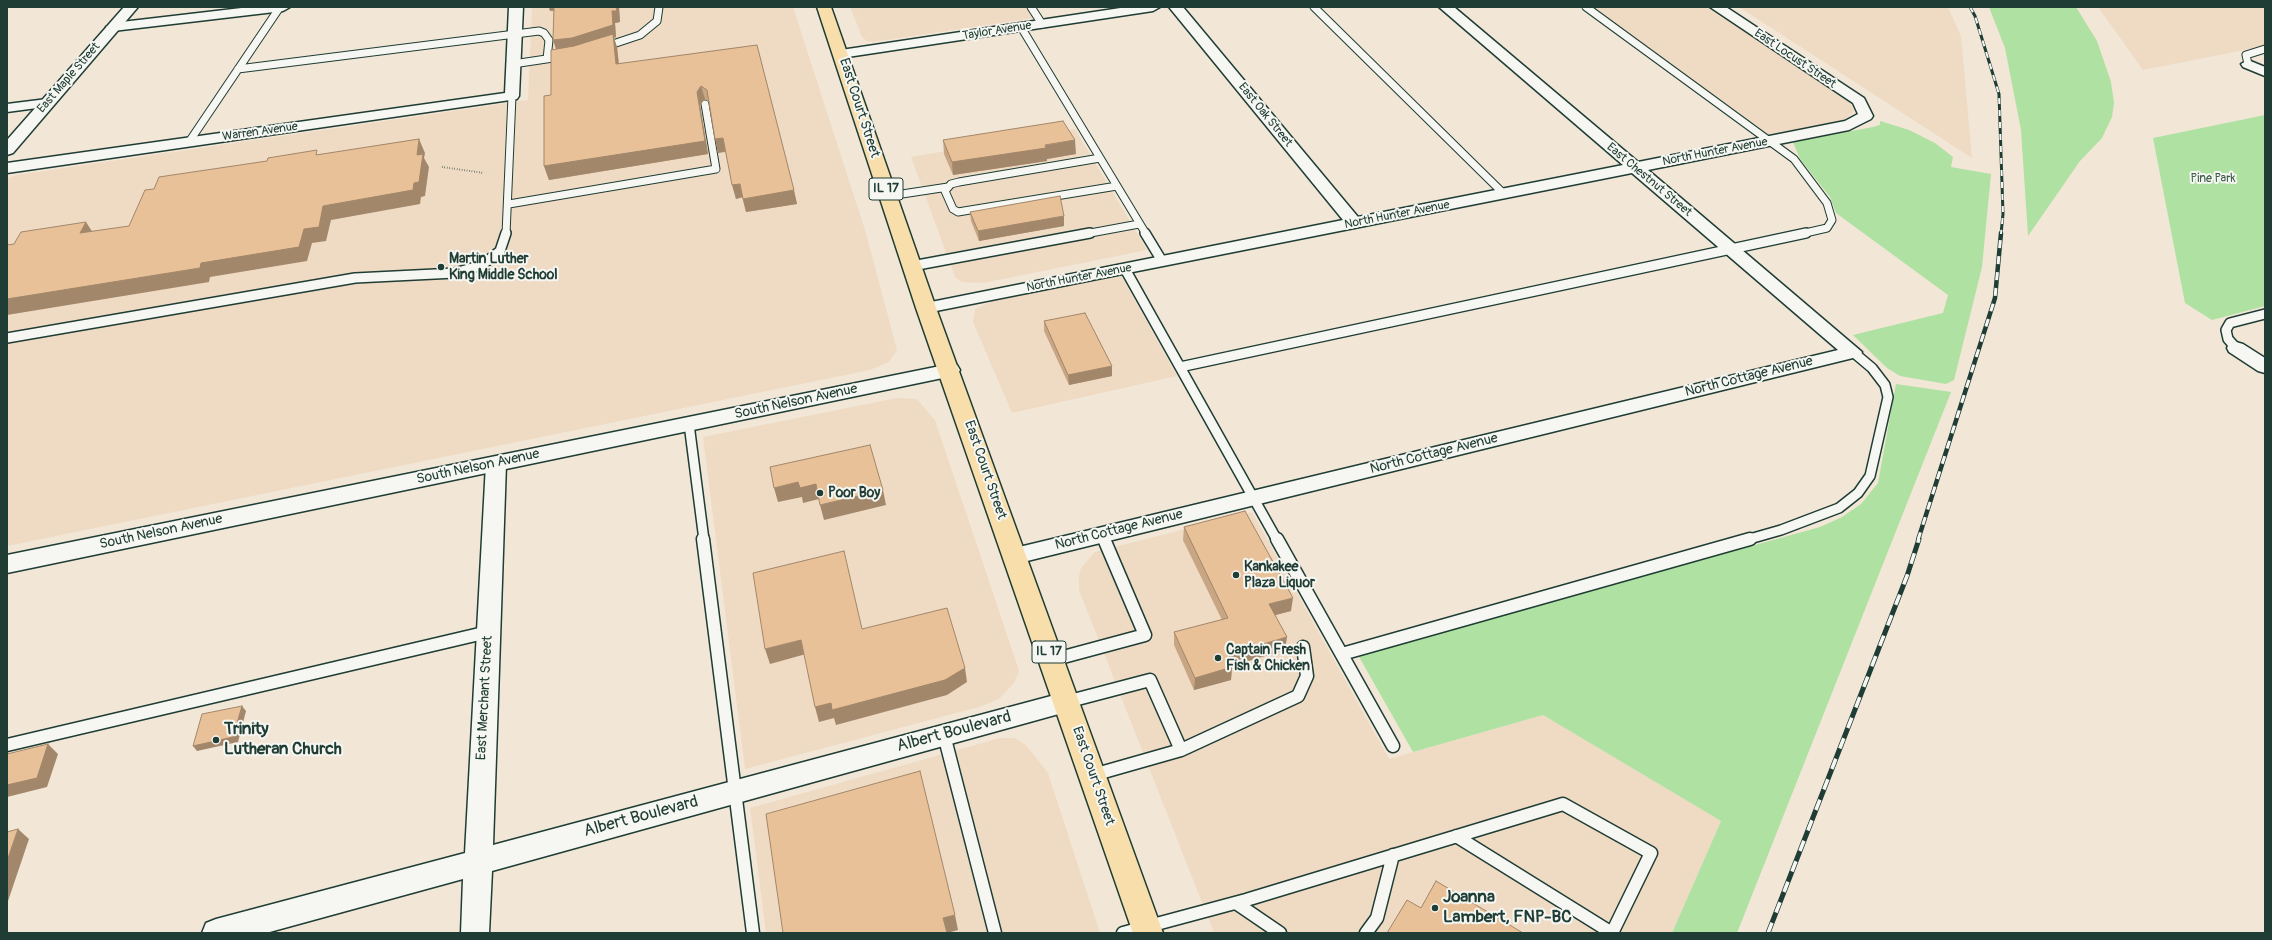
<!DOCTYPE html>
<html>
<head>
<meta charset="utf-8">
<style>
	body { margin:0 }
	#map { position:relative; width:2272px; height:940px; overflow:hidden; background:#f2e6d7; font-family:Pangolin,sans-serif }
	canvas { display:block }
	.frame { position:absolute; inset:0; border:8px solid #1f3d34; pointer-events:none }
</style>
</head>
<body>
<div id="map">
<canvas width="2272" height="940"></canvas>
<div class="frame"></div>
</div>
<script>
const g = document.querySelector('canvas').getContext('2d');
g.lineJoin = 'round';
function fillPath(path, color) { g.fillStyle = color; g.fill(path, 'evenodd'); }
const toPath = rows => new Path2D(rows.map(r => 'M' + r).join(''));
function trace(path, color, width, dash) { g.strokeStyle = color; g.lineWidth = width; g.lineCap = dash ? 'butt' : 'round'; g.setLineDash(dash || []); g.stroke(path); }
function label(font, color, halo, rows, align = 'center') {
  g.font = font + ' Pangolin,sans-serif'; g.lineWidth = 4; g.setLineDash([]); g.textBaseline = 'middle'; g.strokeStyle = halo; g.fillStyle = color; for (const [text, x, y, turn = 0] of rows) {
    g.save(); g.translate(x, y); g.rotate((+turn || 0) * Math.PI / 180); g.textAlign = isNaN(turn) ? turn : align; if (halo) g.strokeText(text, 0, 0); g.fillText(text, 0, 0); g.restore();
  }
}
const built = toPath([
	[532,7,793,7,865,230,897,350,889,362,870,370,7,546,7,179,16,175,528,100],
	[850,7,1027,7,1034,18,873,42,867,41,862,37],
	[1591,7,1709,7,1847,98,1855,110,1846,119,1836,122,1765,135],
	[1739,7,1948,7,1961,36,1972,158],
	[2098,7,2265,7,2265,46,2143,70],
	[1075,129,1147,250,983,283,962,282,955,277,911,157],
	[1121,276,1177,376,1012,413,973,322,975,309,993,301],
	[897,398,917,399,935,420,1019,671,1014,683,999,699,979,707,745,769,703,437],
	[1252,512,1389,759,1543,715,1721,821,1672,933,1214,933,1079,590,1079,576,1081,568,1095,552],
	[1000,738,1015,738,1026,745,1048,773,1100,933,766,933,750,808]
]);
const green = toPath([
	[1989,7,2076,7,2097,41,2111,82,2114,103,2112,117,2102,138,2080,161,2028,236,2021,130,2005,48],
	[2265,115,2265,306,2212,320,2185,303,2153,138],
	[1880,121,1909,130,1935,143,1953,157,1951,167,1991,174,1982,267,1954,380,1946,384,1900,376,1887,368,1853,335,1943,313,1948,295,1836,213,1830,197,1800,159,1793,142,1873,127,1880,125],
	[1896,384,1951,392,1737,933,1672,933,1721,821,1543,715,1413,752,1358,655,1820,527,1842,517,1861,504,1878,483]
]);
const path = toPath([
	[442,167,484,173]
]);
const serviceFar2 = toPath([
	[1031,7,1042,24],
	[1314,7,1504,194],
	[1586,7,1794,159,1827,203,1832,220,1827,228,1801,234],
	[1021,27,1146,234],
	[604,47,640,35,657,21,659,7],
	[513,64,553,58],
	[2248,64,2246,55,2265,49],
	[238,69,539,31,544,33,549,40,547,59],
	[189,142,280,7],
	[1100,158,959,182,951,184,945,191,953,209,958,212,1117,186],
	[889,196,948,187],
	[509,204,716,169,705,104],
	[506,234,512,96],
	[1085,234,1139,224]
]);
const serviceFar1 = toPath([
	[1145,233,1162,261],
	[912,266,1090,233],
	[1125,269,1277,540],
	[7,338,355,278,455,273,482,265,500,251,506,233],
	[2236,348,2228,339,2226,330,2230,323,2265,314],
	[1180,367,1806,233],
	[689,424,704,540],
	[1102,534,1105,540],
	[1746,540,1781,530,1839,508,1858,493,1870,476,1888,397,1885,385,1872,368,1853,352]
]);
const service = toPath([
	[703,539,753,933],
	[1277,539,1393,746],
	[1342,654,1750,539],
	[1052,660,1145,635,1104,539],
	[1066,702,1150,680,1181,750,1093,775],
	[944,735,995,933],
	[7,745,488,632],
	[1181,750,1298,696,1307,676,1303,647],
	[1456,836,1612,933],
	[1236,903,1280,933],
	[1123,933,1246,900,1563,804,1651,853,1612,933],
	[1366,933,1377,918,1393,855]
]);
const minor = toPath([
	[250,7,290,7,283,11,113,31,106,27,113,23,250,7],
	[509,7,523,7,519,96,517,99,7,173,7,163,505,93,509,7],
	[1127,7,1160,7,1153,11,841,58,834,54,841,50,1127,7],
	[1169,7,1183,7,1358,217,1623,165,1439,7,1454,7,1638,162,1845,121,1858,114,1853,103,1710,7,1726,7,1864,98,1873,116,1871,119,1849,130,1648,170,1862,352,1860,356,1853,358,1015,564,1007,562,1004,556,1007,550,1015,548,1838,350,1632,173,926,313,920,312,917,308,920,304,926,303,1343,220,1169,7],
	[2248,60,2265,67,2265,76,2243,67,2241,64,2248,60],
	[47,99,54,103,52,106,7,112,7,104,47,99],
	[2236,342,2243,344,2265,358,2265,373,2258,371,2229,352,2227,348,2229,344,2236,342],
	[496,457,503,459,506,464,493,845,1066,692,1075,695,1078,702,1075,709,1066,712,492,871,489,933,461,933,463,879,266,933,202,933,206,923,216,919,465,853,486,464,489,459,496,457]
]);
const secondary = toPath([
	[124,7,138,7,13,153,7,155,7,140,124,7],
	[950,364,957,365,960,370,957,375,7,573,7,555,950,364]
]);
const primary = toPath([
	[817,7,831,7,936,308,1163,933,1133,933,916,308,817,7]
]);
const railFar2 = toPath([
	[1970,7,1975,16,1999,94,2003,214,2001,234]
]);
const railFar1 = toPath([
	[1918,540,1995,298,2001,233]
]);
const rail = toPath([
	[1768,933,1907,576,1919,539]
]);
const wall = toPath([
	[549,7,619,7,620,22,615,23,616,37,614,38,617,47,619,64,757,45,797,204,746,212,742,197,736,199,726,152,718,153,709,102,705,99,700,105,708,154,549,180,544,166,556,49,554,11,550,11],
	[943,140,1076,154,1047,159,1047,161,953,175,944,154],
	[970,212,1064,226,979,241,971,221],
	[1044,321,1112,376,1069,385,1044,331],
	[1184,527,1291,611,1275,615,1285,650,1232,666,1231,680,1194,690,1174,645,1174,632,1222,620,1183,540]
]);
const shadedWall = toPath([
	[549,7,556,7,557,10,550,11],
	[616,7,619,7,620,22,615,23,616,37,614,38,617,47,620,77,557,52,553,40,612,11],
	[701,86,705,99,700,105,708,154,549,180,544,166],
	[723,138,727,151,718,153,715,139],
	[419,139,425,153,424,158,429,167,425,196,421,197,420,204,331,220,326,241,312,243,307,261,210,277,209,282,7,315,7,299,201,263,304,229,323,206,417,155],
	[1075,140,1076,154,1047,159,1047,161,953,175,952,162],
	[740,184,743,197,736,199,732,185],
	[794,190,797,204,746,212,743,199],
	[1064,216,1064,226,979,241,978,231],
	[86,222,95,236,80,233],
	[1112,366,1112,376,1069,385,1068,375],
	[798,482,816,484,819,499,803,503,802,497,778,502,774,488],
	[883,490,886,505,824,520,820,505],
	[1293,598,1291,611,1268,617,1269,604],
	[1287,637,1285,650,1228,667,1229,654],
	[801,640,806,654,770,664,765,649],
	[1232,667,1231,680,1194,690,1195,678],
	[965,668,967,682,947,695,836,725,834,718,819,722,815,707],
	[242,706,246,711,238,742,197,751,193,746],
	[48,744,58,754,47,787,7,797,7,785],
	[18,829,29,839,7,904,7,861],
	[955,915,958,930,947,933,943,918]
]);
const building = toPath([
	[554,7,616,7,617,11,612,11,613,25,572,38,553,40,554,7],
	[613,34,616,64,757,45,794,190,743,199,740,184,732,185,723,138,715,139,707,90,701,86,697,92,705,141,544,166,544,96,551,95,551,50,574,46,613,34],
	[1063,121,1075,140,1045,145,1046,148,952,162,943,140,1063,121],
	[419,139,417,155,423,154,419,182,414,183,413,190,323,206,319,227,304,229,299,247,201,263,200,268,7,299,7,245,14,244,21,232,86,222,80,233,129,226,145,190,154,189,159,177,267,161,268,158,317,150,316,155,419,139],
	[1060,196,1064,216,978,231,970,212,1060,196],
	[1085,313,1112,366,1068,375,1044,321,1085,313],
	[870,445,883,490,820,505,816,484,800,488,798,482,774,488,770,467,870,445],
	[1245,511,1293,598,1269,604,1287,637,1229,654,1232,667,1195,678,1174,632,1228,618,1184,527,1245,511],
	[844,551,862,629,947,608,965,668,945,680,832,710,831,703,815,707,801,640,765,649,753,573,844,551],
	[242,706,233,737,193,746,202,714,242,706],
	[48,744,37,778,7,785,7,754,48,744],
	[920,771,955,915,943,918,947,933,783,933,766,814,920,771],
	[18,829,7,861,7,832,18,829],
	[1436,881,1523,933,1387,933,1407,900,1421,908,1436,881]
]);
const markers = [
	[441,267,4,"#1f3d34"],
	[820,493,4,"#1f3d34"],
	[1236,575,4,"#1f3d34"],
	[1218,658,4,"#1f3d34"],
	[216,740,4,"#1f3d34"],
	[1435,908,4,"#1f3d34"]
];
const farStreetnames = [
	["Taylor Avenue",997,31,-9],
	["East Locust Street",1795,59,34],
	["East Maple Street",69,78,-49],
	["East Oak Street",1265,115,51],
	["Warren Avenue",260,132,-8],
	["North Hunter Avenue",1715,152,-11],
	["East Chestnut Street",1649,180,40],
	["North Hunter Avenue",1397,215,-11],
	["North Hunter Avenue",1079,278,-11]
];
const farParknames = [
	["Pine Park",2213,179]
];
const shields = [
	[886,189,34],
	[1049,652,34]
];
const shieldNames = [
	["IL 17",886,189],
	["IL 17",1049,652]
];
const streetNames = [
	["East Court Street",859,108,72],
	["North Cottage Avenue",1749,377,-14],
	["South Nelson Avenue",796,402,-12],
	["North Cottage Avenue",1434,454,-14],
	["South Nelson Avenue",478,467,-12],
	["East Court Street",985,470,71],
	["North Cottage Avenue",1119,530,-14],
	["South Nelson Avenue",161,532,-12],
	["East Merchant Street",485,698,-87],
	["East Court Street",1093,776,71]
];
const poiNames = [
	["Martin Luther",449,259],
	["King Middle School",449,275],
	["Poor Boy",828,493],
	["Kankakee",1244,567],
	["Plaza Liquor",1244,583],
	["Captain Fresh",1226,650],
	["Fish & Chicken",1226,666]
];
const nearPoinames = [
	["Trinity",224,730],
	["Lutheran Church",224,750],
	["Joanna",1443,898],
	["Lambert, FNP-BC",1443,918]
];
const nearStreetnames = [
	["Albert Boulevard",954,732,-15],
	["Albert Boulevard",641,817,-15]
];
fillPath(built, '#efdbc4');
fillPath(green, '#afe1a2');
trace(serviceFar2, '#1f3d34', 9);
trace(serviceFar1, '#1f3d34', 12);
trace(service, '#1f3d34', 15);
trace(minor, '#1f3d34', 3);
trace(secondary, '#1f3d34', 3);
trace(primary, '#1f3d34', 3);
trace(path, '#1f3d34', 2, [0.5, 2]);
trace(serviceFar2, '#f6f6f2', 7);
trace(serviceFar1, '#f6f6f2', 9);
trace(service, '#f6f6f2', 12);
fillPath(minor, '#f6f6f2');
fillPath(secondary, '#f6f6f2');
fillPath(primary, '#f8deab');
trace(railFar2, '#1f3d34', 3);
trace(railFar1, '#1f3d34', 4.5);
trace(rail, '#1f3d34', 5);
trace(railFar2, '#f6f6f2', 2, [6]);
trace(railFar1, '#f6f6f2', 3, [8]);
trace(rail, '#f6f6f2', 3.5, [11]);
fillPath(wall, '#c8a683');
fillPath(shadedWall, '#a2876a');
fillPath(building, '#e8c198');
trace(building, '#a2876a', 1);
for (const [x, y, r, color] of markers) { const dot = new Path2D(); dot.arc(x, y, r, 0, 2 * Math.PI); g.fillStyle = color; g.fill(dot); trace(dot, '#f6f6f2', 1.5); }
label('12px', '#1f3d34', '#f6f6f2', farStreetnames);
label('12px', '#3c5e4a', '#f6f6f2', farParknames);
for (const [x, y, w] of shields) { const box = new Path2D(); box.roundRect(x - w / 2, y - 11, w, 22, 3); g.fillStyle = '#f6f6f2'; g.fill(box); trace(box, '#1f3d34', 1); }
label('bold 13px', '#1f3d34', null, shieldNames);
label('14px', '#1f3d34', '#f6f6f2', streetNames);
label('bold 14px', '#1f3d34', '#f6f6f2', poiNames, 'left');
label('bold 17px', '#1f3d34', '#f6f6f2', nearPoinames, 'left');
label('17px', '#1f3d34', '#f6f6f2', nearStreetnames);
</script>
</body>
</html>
